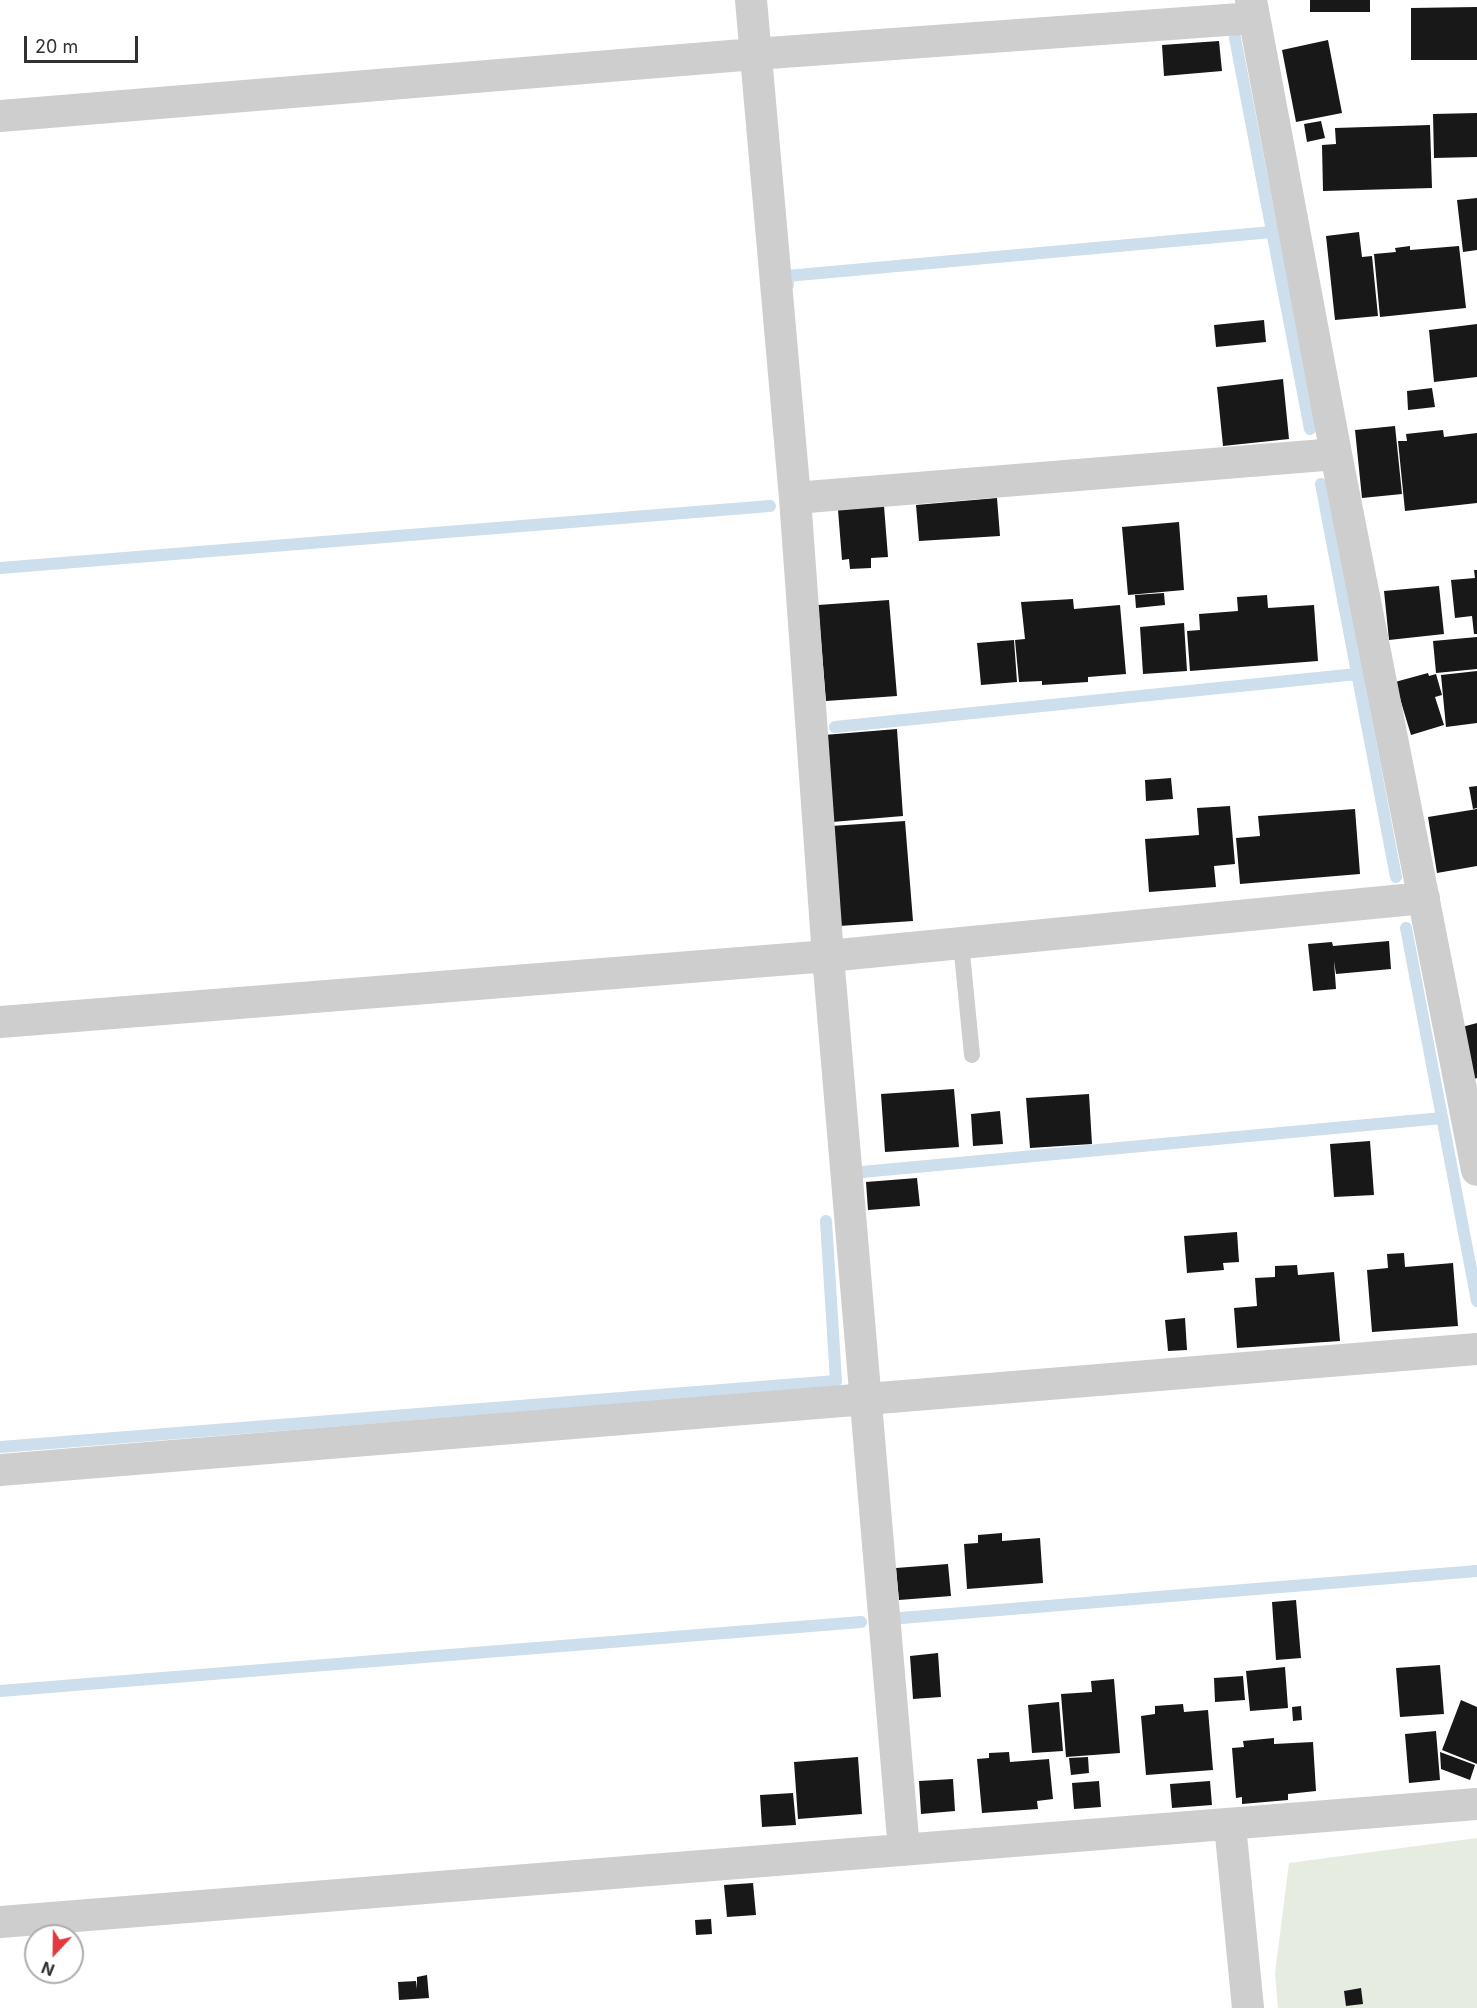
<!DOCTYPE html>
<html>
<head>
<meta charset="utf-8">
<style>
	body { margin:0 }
	#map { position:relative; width:1477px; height:2008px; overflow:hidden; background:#fff; font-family:Inter,sans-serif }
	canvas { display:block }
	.north { position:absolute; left:24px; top:1924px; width:60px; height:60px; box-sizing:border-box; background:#fff; border:2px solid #adadad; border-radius:50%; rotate:202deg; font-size:16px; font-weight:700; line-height:24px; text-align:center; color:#313131 }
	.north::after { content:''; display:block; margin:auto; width:21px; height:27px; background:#e2393c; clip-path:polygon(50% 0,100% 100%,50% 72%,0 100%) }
	.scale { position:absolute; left:24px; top:36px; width:114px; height:27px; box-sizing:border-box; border:3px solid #313131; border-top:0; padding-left:8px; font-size:18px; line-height:21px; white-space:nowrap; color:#313131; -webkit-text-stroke:4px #fff; paint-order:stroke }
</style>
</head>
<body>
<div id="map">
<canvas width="1477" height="2008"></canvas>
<div class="north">N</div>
<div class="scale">20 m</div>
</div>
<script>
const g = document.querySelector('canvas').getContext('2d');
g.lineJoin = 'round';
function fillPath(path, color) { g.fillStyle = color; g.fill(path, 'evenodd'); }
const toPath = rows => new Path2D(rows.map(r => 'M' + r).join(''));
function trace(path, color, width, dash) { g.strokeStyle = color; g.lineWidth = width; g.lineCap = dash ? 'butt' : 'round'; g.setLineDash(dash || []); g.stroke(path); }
const green = toPath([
	[1477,1838,1477,2008,1278,2008,1275,1973,1289,1863]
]);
const stream = toPath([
	[1235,38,1310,429],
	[788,285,787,276,1272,232],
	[1321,484,1396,877],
	[0,568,770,506],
	[835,727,1357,674],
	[1406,928,1477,1301],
	[862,1172,1442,1118],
	[0,1447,836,1381,826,1221],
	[901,1618,1477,1571],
	[0,1691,861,1622]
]);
const building = toPath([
	[1310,0,1370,0,1370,12,1310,12],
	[1477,7,1477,60,1411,60,1411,8],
	[1328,40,1342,113,1296,122,1282,50],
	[1219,41,1222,71,1164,76,1162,45],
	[1477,113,1477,157,1434,158,1433,114],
	[1321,121,1325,138,1307,142,1304,124],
	[1430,125,1432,188,1323,191,1322,145,1336,144,1335,128],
	[1477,198,1477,250,1463,252,1457,200],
	[1359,232,1362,257,1372,256,1378,316,1335,320,1326,236],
	[1410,246,1410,250,1459,246,1466,308,1380,317,1374,254,1396,252,1395,248],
	[1264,320,1266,342,1216,347,1214,325],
	[1477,324,1477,377,1434,382,1429,330],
	[1283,379,1289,439,1223,446,1217,387],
	[1432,388,1435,407,1408,410,1407,391],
	[1395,426,1402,494,1362,498,1355,430],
	[1443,430,1444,437,1477,433,1477,503,1405,511,1398,441,1407,441,1406,434],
	[997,498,1000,536,919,541,916,505],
	[884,506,888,557,871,558,871,568,850,569,849,559,842,560,838,510],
	[1179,522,1184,590,1128,595,1122,527],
	[1474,570,1477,570,1477,634,1474,634,1472,616,1455,618,1451,580,1475,578],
	[1439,586,1444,634,1389,640,1384,591],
	[1164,593,1165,605,1136,608,1135,595],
	[1267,595,1268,608,1314,605,1318,661,1190,671,1187,631,1200,630,1199,614,1238,611,1237,597],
	[1073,599,1074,609,1120,605,1126,674,1088,677,1088,682,1042,685,1042,681,1019,682,1015,640,1025,639,1021,602],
	[889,600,897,696,826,701,818,605],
	[1184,623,1187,671,1143,674,1140,627],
	[1477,637,1477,669,1436,673,1433,641],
	[1014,640,1017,682,981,685,977,643],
	[1477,671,1477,723,1446,727,1441,675],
	[1428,673,1429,676,1436,674,1442,695,1435,697,1444,725,1411,735,1395,682],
	[897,729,903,816,832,822,824,735],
	[1171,778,1173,799,1146,801,1145,780],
	[1477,786,1477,808,1473,809,1469,787],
	[1230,806,1235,864,1214,866,1216,887,1149,892,1145,839,1199,835,1197,808],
	[1355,809,1360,874,1240,884,1236,838,1260,836,1258,816],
	[1477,809,1477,866,1437,873,1428,817],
	[905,821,913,921,839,926,831,826],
	[1389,941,1391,969,1336,974,1334,961,1336,989,1313,991,1308,944,1332,942,1333,946],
	[1477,1023,1477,1078,1474,1079,1462,1027],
	[954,1089,959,1147,885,1152,881,1094],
	[1089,1094,1092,1144,1030,1148,1026,1098],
	[1000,1111,1003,1144,973,1146,971,1114],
	[1370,1141,1374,1195,1334,1197,1330,1144],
	[917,1178,920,1206,868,1210,866,1182],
	[1237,1232,1239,1262,1223,1263,1224,1270,1187,1273,1184,1236],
	[1404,1253,1405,1267,1453,1263,1458,1326,1372,1332,1367,1270,1388,1268,1387,1254],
	[1297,1265,1298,1275,1334,1272,1340,1341,1237,1348,1234,1308,1257,1306,1255,1278,1275,1277,1275,1266],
	[1185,1318,1187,1350,1168,1351,1165,1320],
	[1002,1533,1002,1541,1040,1538,1043,1583,967,1589,964,1544,978,1543,978,1535],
	[948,1564,951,1596,899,1600,896,1568],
	[1296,1600,1301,1658,1276,1660,1272,1602],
	[938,1653,941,1697,913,1699,910,1656],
	[1440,1665,1444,1714,1400,1717,1396,1668],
	[1285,1667,1288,1708,1250,1711,1246,1671],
	[1243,1676,1245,1700,1215,1702,1214,1678],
	[1114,1679,1120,1753,1066,1757,1061,1694,1092,1692,1091,1681],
	[1461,1700,1477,1707,1477,1764,1442,1750],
	[1059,1702,1063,1751,1032,1753,1028,1705],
	[1183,1704,1184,1712,1208,1710,1213,1770,1146,1775,1141,1716,1155,1714,1155,1706],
	[1301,1706,1302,1720,1293,1721,1292,1707],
	[1436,1731,1440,1780,1409,1783,1405,1734],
	[1274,1738,1274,1744,1313,1742,1316,1791,1288,1794,1288,1800,1242,1804,1242,1797,1236,1798,1232,1748,1244,1747,1243,1741],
	[1009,1752,1010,1762,1049,1759,1053,1799,1037,1801,1038,1809,982,1813,977,1759,989,1758,989,1753],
	[1440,1752,1475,1765,1470,1780,1441,1769],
	[858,1757,862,1814,798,1819,794,1762],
	[1088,1757,1089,1773,1071,1775,1069,1758],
	[953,1779,955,1811,921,1814,919,1781],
	[1099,1781,1101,1807,1074,1809,1072,1783],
	[1210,1781,1212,1805,1172,1808,1170,1784],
	[793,1793,796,1825,762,1827,760,1795],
	[753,1883,756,1915,727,1917,724,1885],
	[711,1919,712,1934,696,1935,695,1920],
	[427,1975,429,1998,399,2000,398,1982,416,1981,417,1989,417,1977],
	[1361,1988,1363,2004,1346,2006,1344,1991]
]);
const lane = toPath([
	[961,943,972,1055]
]);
const street = toPath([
	[751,0,795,498,828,956,904,1850],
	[1251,0,1336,454,1477,1170],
	[0,116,755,54,1254,18],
	[795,498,1336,454],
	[0,1022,828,956,1424,898],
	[0,1470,1477,1349],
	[1230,1825,1248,2008],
	[0,1922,1477,1804]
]);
fillPath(green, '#e6ede0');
trace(stream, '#cddeec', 12);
fillPath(building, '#181818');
trace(lane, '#cecece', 16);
trace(street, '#cecece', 32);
</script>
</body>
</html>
